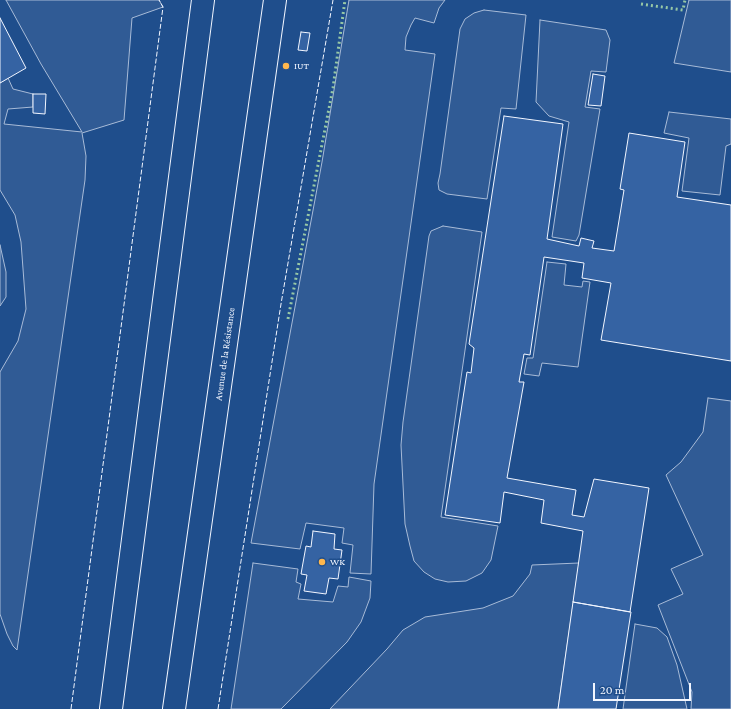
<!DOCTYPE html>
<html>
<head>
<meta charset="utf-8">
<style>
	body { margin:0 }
	#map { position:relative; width:731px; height:709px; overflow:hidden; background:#1f4e8c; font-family:"Crimson Pro",serif }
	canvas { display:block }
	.scale { position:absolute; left:593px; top:683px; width:98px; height:18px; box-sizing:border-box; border:2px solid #f2f6ff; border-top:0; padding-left:5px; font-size:12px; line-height:14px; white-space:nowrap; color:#f2f6ff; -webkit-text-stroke:3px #1f4e8c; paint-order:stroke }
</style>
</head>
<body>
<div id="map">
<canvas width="731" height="709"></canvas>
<div class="scale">20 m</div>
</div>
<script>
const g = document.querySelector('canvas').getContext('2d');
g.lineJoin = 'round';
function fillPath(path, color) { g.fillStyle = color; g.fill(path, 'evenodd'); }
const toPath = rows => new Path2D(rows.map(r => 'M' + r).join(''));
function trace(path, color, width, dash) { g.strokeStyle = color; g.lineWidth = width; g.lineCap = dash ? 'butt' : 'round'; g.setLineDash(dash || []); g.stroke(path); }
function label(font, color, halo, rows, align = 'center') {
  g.font = font + ' "Crimson Pro",serif'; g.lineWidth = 3; g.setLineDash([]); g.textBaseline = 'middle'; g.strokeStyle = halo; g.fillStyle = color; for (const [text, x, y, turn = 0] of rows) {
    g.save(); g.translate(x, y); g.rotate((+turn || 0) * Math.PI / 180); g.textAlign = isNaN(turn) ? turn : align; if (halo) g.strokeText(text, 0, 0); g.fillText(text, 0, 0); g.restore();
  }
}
const built = toPath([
	[6,0,159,0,163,7,132,18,124,120,82,133,86,156,85,180,17,650,13,646,7,634,0,614,0,372,18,341,26,309,21,242,15,215,0,190,0,83,8,78,13,89,33,94,33,107,8,109,4,124,82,132,41,64,6,0],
	[349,0,445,0,439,8,434,23,415,18,411,25,406,37,405,50,435,54,374,484,371,574,350,573,353,545,342,543,344,528,306,523,300,549,251,543,322,162,349,0],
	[689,0,731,0,731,72,674,63,689,0],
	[484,10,526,15,516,109,501,108,487,199,447,194,439,190,438,183,440,174,460,29,465,19,474,13,484,10],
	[540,20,606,30,610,40,606,72,591,71,585,107,600,109,579,235,576,241,552,237,569,122,549,116,536,102,540,20],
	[669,112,731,119,731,144,726,146,720,195,682,191,689,138,664,133,669,112],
	[443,226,482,232,441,517,498,526,491,560,482,573,466,581,448,582,435,579,424,572,414,561,410,546,405,524,401,445,403,422,429,236,431,231,443,226],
	[0,245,6,272,6,297,0,306,0,245],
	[547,262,566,264,564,285,582,287,583,281,590,282,578,367,542,363,539,376,524,374,527,358,533,358,547,262],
	[708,398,731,401,731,709,691,709,692,692,658,605,683,594,671,569,703,555,666,475,681,462,703,432,708,398],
	[253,563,298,569,296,582,301,584,298,599,333,602,338,586,348,587,349,577,371,581,370,598,361,622,347,642,281,709,231,709,253,563],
	[579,563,558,709,330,709,387,649,403,630,425,617,483,608,513,596,530,574,532,565,579,563],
	[635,624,657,628,667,637,677,665,687,709,623,709,635,624]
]);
const building = toPath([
	[0,18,26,68,0,83,0,18],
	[301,32,310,33,307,51,298,50,301,32],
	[593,74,605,76,601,106,588,105,593,74],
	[33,94,46,94,45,114,33,113,33,94],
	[504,116,563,124,547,239,579,246,581,238,594,241,592,248,614,251,624,190,620,189,629,133,685,142,677,197,731,205,731,361,601,340,611,283,582,278,584,263,544,257,530,355,524,354,519,382,524,382,507,478,576,490,572,515,584,517,594,479,649,488,630,612,573,602,583,531,541,523,544,500,504,492,500,523,445,515,467,372,471,373,474,348,469,344,504,116],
	[313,531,335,534,334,549,342,550,338,579,329,578,326,594,304,591,307,575,301,574,306,546,311,547,313,531],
	[573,602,631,612,616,709,558,709,573,602]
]);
const primary = toPath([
	[111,709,203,0],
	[174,709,275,0]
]);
const hedge = toPath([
	[641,4,683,10,685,0],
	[288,319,333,88,345,0]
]);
const fence = toPath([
	[71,709,163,7,159,0],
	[218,709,281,304,333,0]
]);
const markers = [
	[286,66,4,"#ffb74d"],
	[322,562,4,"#ffb74d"]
];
const poiNames = [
	["IUT",294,66],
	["WK",330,562]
];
const streetNames = [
	["Avenue de la Résistance",225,354,-82]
];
fillPath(built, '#305b95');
trace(built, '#a8bbd7', 1);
fillPath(building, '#3563a3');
trace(building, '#f2f6ff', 1);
trace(primary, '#f2f6ff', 24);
trace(primary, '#1f4e8c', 22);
trace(hedge, '#97c8a6', 3, [2, 3]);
trace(fence, '#f2f6ff', 1, [5, 2]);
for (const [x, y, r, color] of markers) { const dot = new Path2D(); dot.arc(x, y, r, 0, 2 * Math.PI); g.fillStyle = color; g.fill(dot); trace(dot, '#1f4e8c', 1.5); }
label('10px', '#f2f6ff', '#1f4e8c', poiNames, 'left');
label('10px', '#f2f6ff', '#1f4e8c', streetNames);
</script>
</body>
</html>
